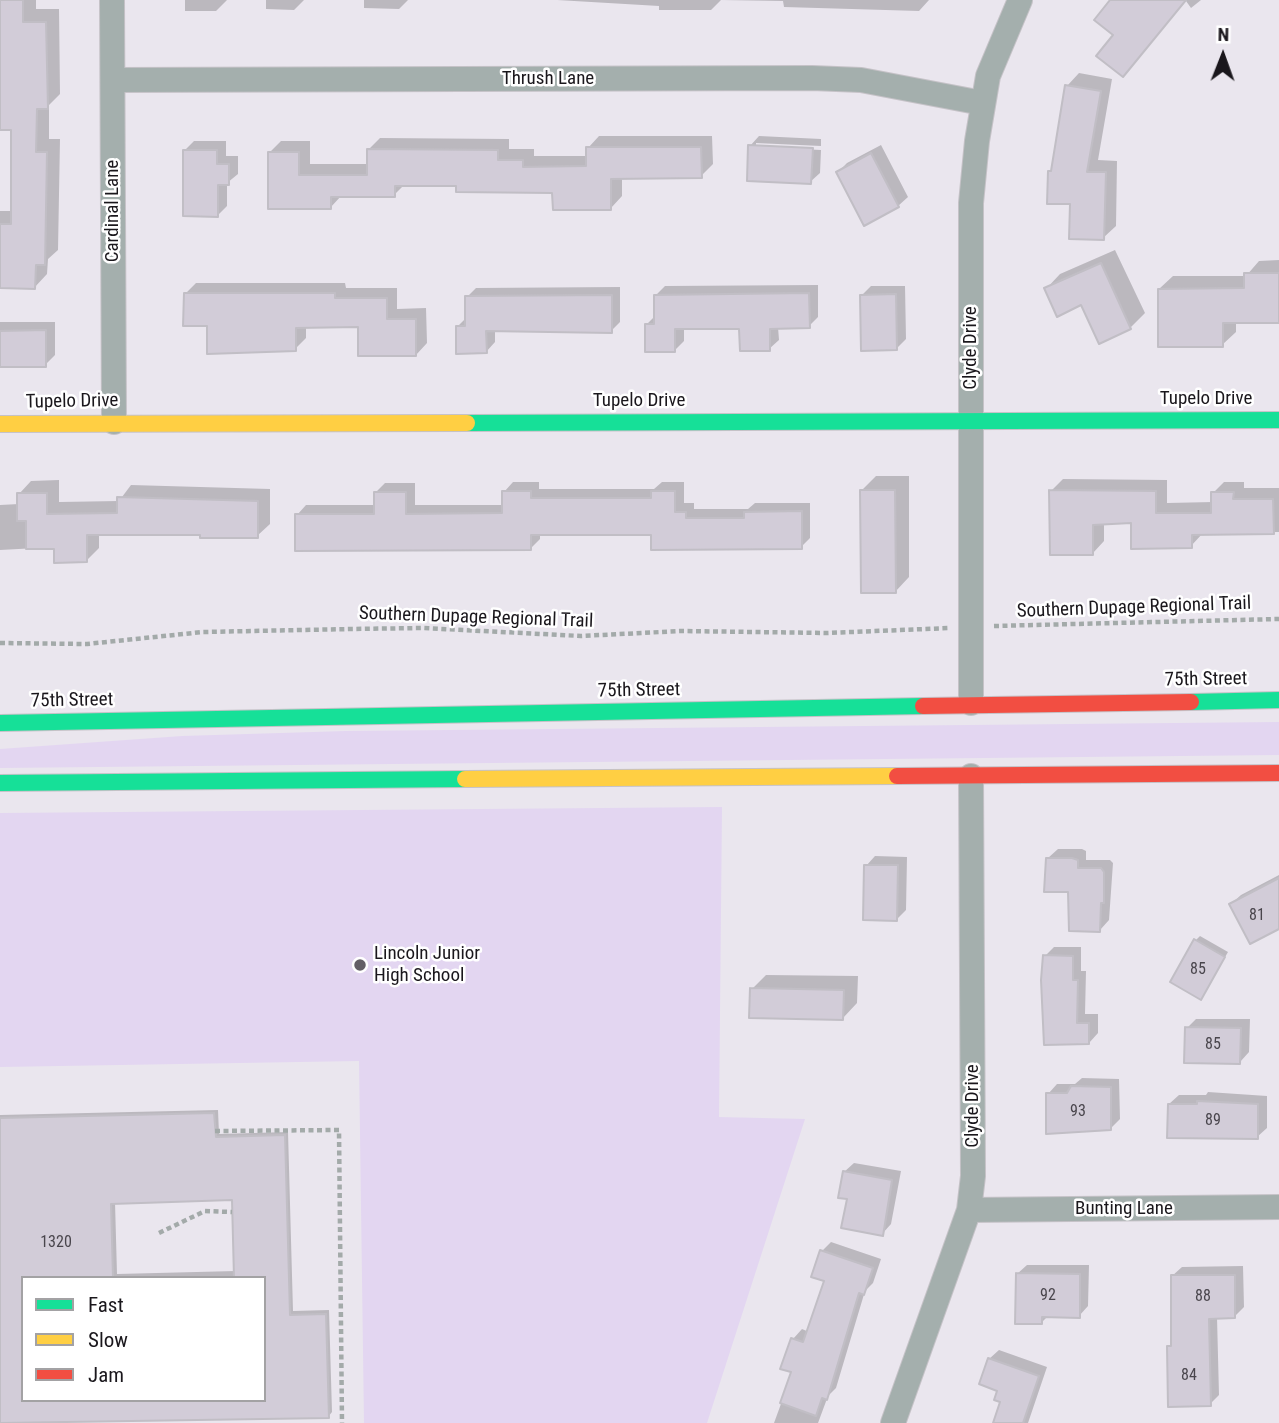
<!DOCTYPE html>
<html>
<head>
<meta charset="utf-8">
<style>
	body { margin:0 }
	#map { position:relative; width:1279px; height:1423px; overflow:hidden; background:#eae6ee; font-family:"Roboto Condensed",sans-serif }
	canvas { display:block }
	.legend { position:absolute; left:21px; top:1276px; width:245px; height:126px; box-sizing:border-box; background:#fff; border:2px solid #a3a2a4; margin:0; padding:9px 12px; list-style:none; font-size:21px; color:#1a171c }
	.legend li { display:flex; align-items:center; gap:14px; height:35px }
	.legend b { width:35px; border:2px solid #a3a2a4 }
	.north { position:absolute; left:1188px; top:21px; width:70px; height:70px; -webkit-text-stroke:5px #fff; paint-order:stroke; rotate:1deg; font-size:19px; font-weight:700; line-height:28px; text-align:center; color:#1a171c }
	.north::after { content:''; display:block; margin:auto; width:24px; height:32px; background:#1a171c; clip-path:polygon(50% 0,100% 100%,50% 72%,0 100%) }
</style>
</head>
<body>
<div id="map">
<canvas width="1279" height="1423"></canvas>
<ul class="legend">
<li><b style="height:9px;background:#16e098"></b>Fast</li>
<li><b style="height:9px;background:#ffcf43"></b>Slow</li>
<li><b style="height:9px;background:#f24e42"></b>Jam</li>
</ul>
<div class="north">N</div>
</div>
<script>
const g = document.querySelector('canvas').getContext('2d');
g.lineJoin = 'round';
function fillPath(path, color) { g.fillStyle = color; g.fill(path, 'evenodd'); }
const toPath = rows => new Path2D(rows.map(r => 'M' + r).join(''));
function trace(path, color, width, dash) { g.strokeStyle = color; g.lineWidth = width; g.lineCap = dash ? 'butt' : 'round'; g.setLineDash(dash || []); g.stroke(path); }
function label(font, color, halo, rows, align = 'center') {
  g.font = font + ' "Roboto Condensed",sans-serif'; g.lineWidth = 5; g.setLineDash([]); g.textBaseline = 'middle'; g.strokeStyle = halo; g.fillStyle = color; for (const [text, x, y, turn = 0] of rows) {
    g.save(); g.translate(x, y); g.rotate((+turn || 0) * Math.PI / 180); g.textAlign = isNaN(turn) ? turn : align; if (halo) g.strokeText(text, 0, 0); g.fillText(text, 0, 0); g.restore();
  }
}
const green = toPath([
	[1279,722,1279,755,0,768,0,749,182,736,346,731],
	[722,807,719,1117,805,1119,707,1423,364,1423,359,1061,0,1067,0,813]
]);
const shadow = toPath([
	[0,0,36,0,36,9,59,9,60,94,49,105,49,139,60,139,58,250,48,259,47,274,34,288,0,261,0,211,13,211,12,128,0,128],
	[185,0,227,0,216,11,185,11],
	[266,0,304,0,294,10,266,9],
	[364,0,408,0,399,9,364,8],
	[557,0,929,0,919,11,784,7,783,1,721,0,711,10,659,10,659,6],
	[1112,0,1201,0,1191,8,1186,1,1123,75],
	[1079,73,1112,79,1098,160,1117,161,1116,226,1103,238,1049,172,1053,168,1067,86],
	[599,136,712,136,713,164,701,176,622,177,622,196,611,208,554,192,458,184,405,184,394,195,342,195,330,208,269,153,281,141,310,141,310,164,368,164,369,149,380,138,509,139,509,149,534,149,534,156,588,156,588,148],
	[759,136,821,139,821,146,756,143,756,147,821,150,820,173,810,182,750,146],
	[194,141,226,141,226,156,238,156,238,174,227,183,227,206,218,215,185,150],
	[881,145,908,197,898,206,838,172,847,163],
	[1115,250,1145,313,1130,328,1046,289,1060,274],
	[1279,260,1279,321,1236,321,1236,332,1222,345,1159,289,1173,276,1246,276,1259,261],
	[196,283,345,283,346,288,397,288,397,309,426,308,427,343,416,355,359,326,306,326,306,338,295,349,209,324,185,294],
	[818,285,818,317,809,326,778,327,779,340,769,349,741,327,684,328,684,341,675,350,646,325,656,315,655,296,665,286],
	[871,286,905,286,906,339,896,349,862,295],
	[620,287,620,322,611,331,495,329,495,342,486,352,458,326,467,317,467,297,476,288],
	[0,322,55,322,55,355,45,365,0,365],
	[876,476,909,476,909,577,895,592,862,490],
	[1063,479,1167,480,1167,503,1213,502,1213,493,1224,482,1244,482,1244,488,1279,488,1279,532,1203,533,1191,546,1132,521,1104,522,1104,541,1093,553,1051,491],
	[59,480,59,502,119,501,131,485,270,489,270,524,257,536,99,533,99,548,86,561,56,547,0,550,0,505,19,504,19,494,31,481],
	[513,482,539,482,539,489,654,489,662,482,684,482,684,503,694,503,694,509,748,509,755,503,810,503,810,538,801,547,652,533,540,534,540,539,530,549,297,515,306,505,376,505,376,492,385,483,415,483,415,505,504,505,504,492],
	[1058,849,1082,849,1086,851,1086,860,1110,860,1113,863,1109,920,1100,930,1048,858],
	[875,856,907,857,906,910,897,919,866,866],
	[1279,875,1279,927,1231,904,1241,895],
	[1200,936,1228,952,1201,998,1196,940],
	[1054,947,1081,947,1081,971,1086,971,1085,1014,1098,1014,1098,1033,1089,1043,1046,1043,1045,956],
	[766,975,858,976,857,1003,843,1018,752,989],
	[1196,1019,1250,1019,1249,1052,1240,1062,1187,1028],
	[1082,1078,1119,1079,1120,1119,1110,1129,1048,1094,1057,1084,1075,1084],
	[1208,1092,1267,1096,1267,1128,1257,1137,1169,1104,1179,1095,1206,1095],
	[218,1110,219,1134,288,1132,293,1311,329,1310,332,1412,328,1417,0,1423,0,1115],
	[233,1199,236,1271,117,1274,115,1202],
	[23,1278,264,1278,264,1400,23,1400],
	[854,1163,901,1171,891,1224,882,1234,844,1172],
	[831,1242,881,1259,873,1283,865,1291,836,1388,828,1396,818,1423,774,1423,793,1371,793,1339,802,1329,809,1332,827,1280,822,1251],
	[1027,1265,1089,1265,1088,1306,1079,1316,1048,1316,1042,1322,1017,1274],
	[1243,1266,1244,1307,1234,1317,1217,1317,1219,1395,1210,1404,1169,1347,1173,1342,1172,1276,1182,1267],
	[999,1350,1047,1367,1028,1423,994,1423,1002,1401,989,1359]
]);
const building = toPath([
	[0,0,23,0,23,22,46,22,48,109,37,109,36,152,47,152,45,265,36,265,35,289,0,288,0,224,11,224,11,130,0,130,0,0],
	[1110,0,1186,0,1123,77,1096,56,1113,35,1094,20,1110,0],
	[1065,85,1101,91,1087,172,1106,172,1104,240,1069,239,1070,204,1047,204,1048,171,1051,171,1065,85],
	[748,145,813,148,811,184,747,181,748,145],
	[586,147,701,147,702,178,611,179,611,210,553,210,552,193,456,192,456,186,395,186,395,197,331,197,331,209,268,209,268,152,299,152,299,175,367,175,367,149,498,150,498,160,523,160,523,167,586,166,586,147],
	[183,150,217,150,217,164,229,164,229,185,218,185,218,217,183,216,183,150],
	[871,153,899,207,864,226,836,172,871,153],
	[1101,263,1131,329,1099,344,1081,305,1057,317,1044,288,1101,263],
	[1244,273,1279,273,1279,323,1223,323,1223,347,1158,347,1158,289,1244,288,1244,273],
	[184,293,335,293,335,298,387,298,387,319,416,319,416,356,358,356,358,327,296,328,296,351,207,354,207,326,183,326,184,293],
	[809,293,810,328,770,329,770,351,740,351,739,329,675,329,675,352,645,352,645,324,654,324,654,295,809,293],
	[896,294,897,350,861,351,860,295,896,294],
	[612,295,612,333,486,331,487,353,456,354,456,326,465,326,465,296,612,295],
	[46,330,46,367,0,367,0,331,46,330],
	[860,490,895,490,896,593,861,593,860,490],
	[1049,490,1156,491,1156,513,1211,513,1211,492,1234,492,1233,499,1273,499,1274,534,1192,535,1192,548,1131,549,1131,523,1093,525,1093,555,1050,555,1049,490],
	[502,491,531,491,531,498,651,498,651,491,675,491,675,512,686,512,686,518,744,518,744,512,802,511,802,549,651,550,651,535,531,535,531,550,295,551,295,514,374,514,374,492,406,492,406,514,502,513,502,491],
	[17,493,47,493,47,514,117,513,117,497,258,501,258,538,200,538,200,535,87,535,87,562,54,563,54,549,26,549,26,521,17,521,17,493],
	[1046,858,1072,858,1078,860,1078,868,1101,868,1104,872,1104,903,1101,903,1100,932,1069,931,1068,892,1044,892,1046,858],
	[864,865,898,865,897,921,863,920,864,865],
	[1279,878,1279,929,1250,944,1229,904,1279,878],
	[1194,939,1225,957,1201,1000,1170,982,1194,939],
	[1043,955,1073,956,1073,980,1078,980,1077,1023,1089,1023,1089,1044,1044,1045,1041,980,1043,955],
	[750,988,844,990,843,1020,749,1018,750,988],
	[1185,1027,1241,1028,1240,1064,1184,1063,1185,1027],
	[1071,1086,1111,1087,1111,1130,1046,1134,1046,1093,1067,1093,1071,1086],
	[1197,1101,1258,1104,1258,1139,1167,1138,1168,1104,1197,1104,1197,1101],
	[214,1113,216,1137,285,1135,290,1315,326,1314,329,1418,0,1423,0,1118,214,1113],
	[232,1200,234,1278,264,1278,264,1400,23,1400,23,1278,113,1278,111,1204,232,1200],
	[843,1171,892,1180,883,1236,841,1228,847,1199,838,1198,843,1171],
	[820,1250,873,1268,864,1295,859,1293,827,1400,822,1398,816,1416,780,1403,791,1372,780,1369,791,1338,803,1342,824,1281,811,1277,820,1250],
	[1016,1273,1080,1274,1080,1318,1042,1317,1042,1324,1015,1324,1016,1273],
	[1171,1275,1235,1275,1235,1318,1209,1319,1211,1406,1168,1407,1167,1346,1171,1346,1171,1275],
	[988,1358,1039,1376,1023,1423,993,1423,1000,1402,994,1400,997,1391,979,1384,988,1358]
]);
const path = toPath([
	[994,626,1279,619],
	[0,643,87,644,203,632,351,629,423,628,581,636,681,631,827,633,950,628],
	[215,1131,339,1130,342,1423],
	[159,1233,205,1211,232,1212]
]);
const street = toPath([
	[112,0,114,422],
	[113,80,812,78,861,80,982,103],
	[971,703,971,203,977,141,988,76,1020,0],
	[969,1210,1279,1207],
	[893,1423,969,1210,973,1176,971,776]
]);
const fast = toPath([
	[467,423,1279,420],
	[1191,702,1279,700],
	[0,723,923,706],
	[0,783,465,779]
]);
const slow = toPath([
	[0,424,467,423],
	[465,779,897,776]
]);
const jam = toPath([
	[923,706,1191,702],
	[897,776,1279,773]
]);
const markers = [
	[360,965,7,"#635f66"]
];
const numberNames = [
	["81",1257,916],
	["85",1198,970],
	["85",1213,1045],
	["93",1078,1112],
	["89",1213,1121],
	["1320",56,1243],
	["92",1048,1296],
	["88",1203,1297],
	["84",1189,1376]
];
const streetNames = [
	["Thrush Lane",548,79],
	["Cardinal Lane",113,211,-90],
	["Clyde Drive",971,348,-90],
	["Tupelo Drive",1206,399],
	["Tupelo Drive",639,401],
	["Tupelo Drive",72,402,-1],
	["Southern Dupage Regional Trail",1134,608,-2],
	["Southern Dupage Regional Trail",476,618,2],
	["75th Street",1206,680,-1],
	["75th Street",639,691,-1],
	["75th Street",72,701,-1],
	["Clyde Drive",973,1106,-90],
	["Bunting Lane",1124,1209]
];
const poiNames = [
	["Lincoln Junior",374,954],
	["High School",374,976]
];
fillPath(green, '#e3d6f1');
fillPath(shadow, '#0003');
fillPath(building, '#d2ccd8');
trace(building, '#c1bec5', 2);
trace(street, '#c5c2c7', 26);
trace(fast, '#c5c2c7', 18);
trace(slow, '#c5c2c7', 18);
trace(jam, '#c5c2c7', 18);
trace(path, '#a3aaa9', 4.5, [5, 3.5]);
trace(street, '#a4afad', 24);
trace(fast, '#16e098', 16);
trace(slow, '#ffcf43', 16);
trace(jam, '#f24e42', 16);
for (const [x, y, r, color] of markers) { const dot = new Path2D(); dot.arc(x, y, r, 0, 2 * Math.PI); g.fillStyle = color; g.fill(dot); trace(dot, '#fff', 2.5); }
label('16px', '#49454c', null, numberNames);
label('19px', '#1a171c', '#fff', streetNames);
label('19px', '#1a171c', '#fff', poiNames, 'left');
</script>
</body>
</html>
